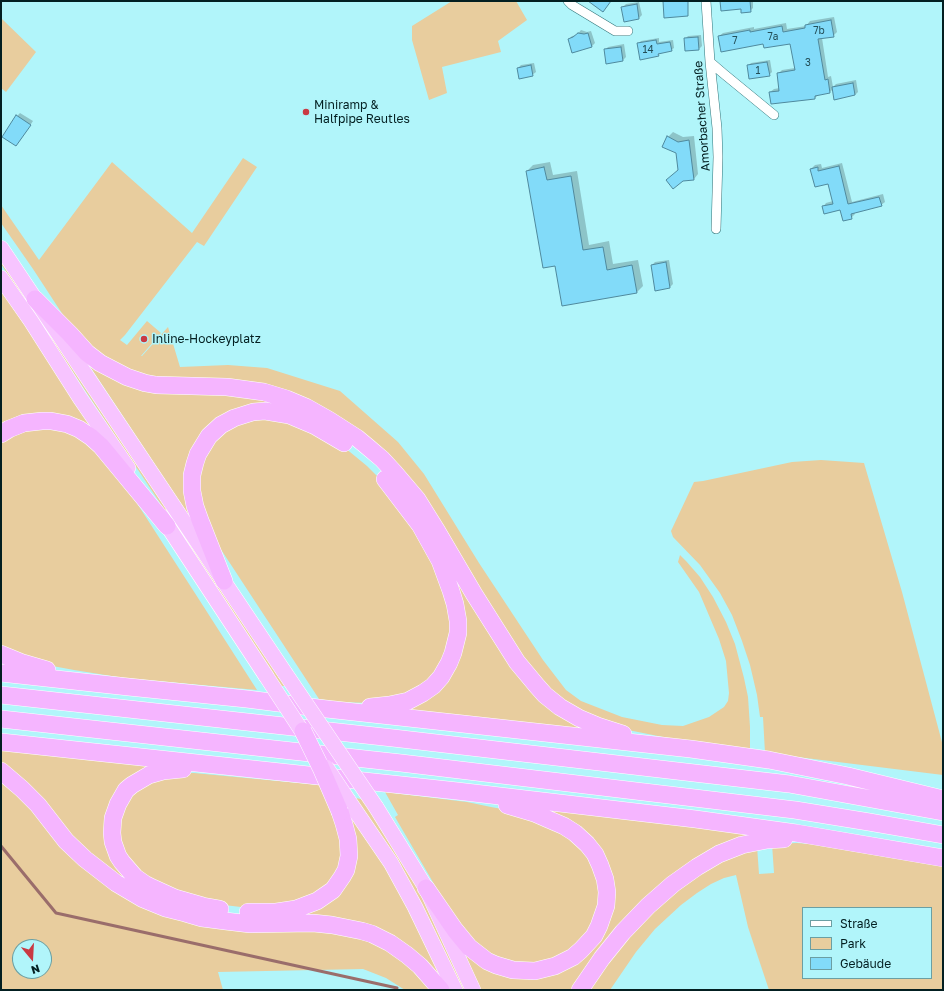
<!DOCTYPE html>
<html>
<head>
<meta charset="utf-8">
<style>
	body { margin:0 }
	#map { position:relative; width:944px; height:991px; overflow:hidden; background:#b1f5fa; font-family:"Golos Text",sans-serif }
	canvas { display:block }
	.frame { position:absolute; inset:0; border:2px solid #031f21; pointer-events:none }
	.legend { position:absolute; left:802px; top:907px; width:130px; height:72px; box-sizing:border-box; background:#b1f5fa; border:1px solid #6b9fa3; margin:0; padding:5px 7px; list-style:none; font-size:12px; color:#031f21 }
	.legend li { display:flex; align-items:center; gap:8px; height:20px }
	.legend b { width:20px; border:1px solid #6b9fa3 }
	.north { position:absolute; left:12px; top:939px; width:40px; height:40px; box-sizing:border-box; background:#b1f5fa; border:1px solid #6b9fa3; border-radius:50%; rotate:162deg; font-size:11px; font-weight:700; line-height:16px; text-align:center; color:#031f21 }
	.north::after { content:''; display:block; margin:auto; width:14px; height:18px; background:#c93a43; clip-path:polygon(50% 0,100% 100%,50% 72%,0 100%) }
</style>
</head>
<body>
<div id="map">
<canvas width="944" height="991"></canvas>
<div class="frame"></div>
<ul class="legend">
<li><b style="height:5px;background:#fff"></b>Straße</li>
<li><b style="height:11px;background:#e8cd9e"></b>Park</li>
<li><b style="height:11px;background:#82dbf9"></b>Gebäude</li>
</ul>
<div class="north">N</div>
</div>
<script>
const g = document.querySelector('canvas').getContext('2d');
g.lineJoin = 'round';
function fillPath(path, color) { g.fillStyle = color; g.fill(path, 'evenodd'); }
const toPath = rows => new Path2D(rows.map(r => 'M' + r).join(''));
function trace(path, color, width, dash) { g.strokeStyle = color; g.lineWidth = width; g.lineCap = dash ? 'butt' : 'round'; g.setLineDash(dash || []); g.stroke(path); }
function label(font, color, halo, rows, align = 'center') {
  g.font = font + ' "Golos Text",sans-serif'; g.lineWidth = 3; g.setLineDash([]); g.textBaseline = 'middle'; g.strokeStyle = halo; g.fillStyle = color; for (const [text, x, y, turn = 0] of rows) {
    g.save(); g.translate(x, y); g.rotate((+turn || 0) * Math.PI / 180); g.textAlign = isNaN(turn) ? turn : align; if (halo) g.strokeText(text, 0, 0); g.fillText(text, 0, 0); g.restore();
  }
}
const green = toPath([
	[452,1,516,1,527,20,498,41,501,52,442,67,447,93,429,100,412,40,412,26],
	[1,18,36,52,6,92,1,88],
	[243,158,257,167,204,246,197,242,125,335,120,340,127,345,147,321,161,333,141,356,142,356,168,327,180,367,228,365,267,368,340,391,398,442,424,474,479,563,543,660,566,690,581,701,622,717,662,725,683,726,709,717,724,707,728,701,729,693,726,661,719,639,699,592,678,562,680,555,686,561,700,577,713,597,726,622,735,644,744,678,748,697,750,727,750,749,668,738,618,728,575,710,534,676,424,502,304,402,148,378,106,359,84,339,65,318,33,269,1,223,1,205,39,260,112,162,192,233],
	[1,254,287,686,279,686,194,554,1,264],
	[1,290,111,451,82,425,1,430],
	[65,329,89,356,104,369,121,379,142,386,164,389,229,390,253,393,272,398,293,405,314,415,333,426,354,440,382,466,413,500,507,654,523,676,539,694,553,706,576,720,602,732,603,735,398,714,401,707,430,693,439,686,452,671,456,662,460,650,461,640,462,624,460,607,440,550,416,507,396,481,367,454,342,435,320,422,299,412,283,408,270,407,255,407,243,410,231,416,218,422,210,430,202,440,196,452,192,463,189,476,189,491,192,505,196,519,203,537],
	[276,416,333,439,350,452,367,466,386,485,421,535,452,607,448,657,422,690,370,703,338,702,319,699,220,548,211,533,197,483,203,455,229,426],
	[26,427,73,430,111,463,200,601,257,690,124,678,74,670,31,662,1,648,1,440],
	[821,460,864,463,902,592,943,746,943,775,765,753,763,717,760,717,757,695,750,665,742,641,732,615,720,593,700,565,673,537,671,531,694,482,703,481,792,462],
	[1,745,190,765,120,792,117,863,223,913,270,917,348,875,333,786,400,891,448,990,389,936,238,919,111,875,1,766],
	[174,773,194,773,320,785,339,818,342,871,307,902,241,907,224,905,163,889,125,861,117,817,139,787],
	[1,775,138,900,326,928,383,943,434,990,405,990,386,978,363,969,218,972,223,990,1,990],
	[20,947,44,947,44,971,20,971],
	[385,792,467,802,491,807,508,810,545,821,591,855,603,902,582,945,535,967,484,955,449,911,430,877,395,817,398,815],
	[356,798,365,800,421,893,468,990,460,990,386,845],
	[533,806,756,833,697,861,575,990,479,990,461,943,515,974,593,944,605,867],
	[797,843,823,845,943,865,943,990,769,990,748,927,736,875,724,878,711,884,697,893,681,905,655,929,636,952,610,990,585,990,616,946,700,870,757,846,759,874,774,873,772,844],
	[803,908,931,908,931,978,803,978]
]);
const shadow = toPath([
	[721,1,753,1,753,8,750,11],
	[639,2,642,15,639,18,623,7,626,4],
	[834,17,837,32,833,36,822,38,828,77,831,76,833,87,836,84,856,80,858,92,855,95,833,89,830,92,819,94,815,98,770,92,774,89,780,88,778,74,782,70,795,68,791,42,764,43,719,36,723,33,754,27,754,29,786,23,787,29,806,26,810,21],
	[581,30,587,32,591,31,595,43,592,46,569,39,572,36,577,35],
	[701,35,702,46,699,49,685,39,688,36],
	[659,38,659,42,673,40,674,48,671,50,661,53,658,55,638,44,641,41],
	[624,44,626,57,623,60,605,50,608,47],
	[770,60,772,72,769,75,748,66,751,63],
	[534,63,536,72,532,75,518,68,521,65],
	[20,113,33,121,19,142,17,116],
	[673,132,683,137,694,136,698,174,694,179,679,170,677,153,668,137],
	[550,162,553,175,577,171,589,245,609,241,613,264,638,260,643,286,637,292,555,264,527,171,533,165],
	[842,163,852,202,883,194,885,202,881,205,854,212,855,214,851,218,841,209,823,207,826,203,833,201,828,183,811,169,815,165,821,164,822,168],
	[669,260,673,284,670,287,656,289,652,265,655,262]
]);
const stream = toPath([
	[1,846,56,913,397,988]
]);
const building = toPath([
	[588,1,611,1,603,12,588,1],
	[663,1,688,1,688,16,664,18,663,1],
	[720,1,750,1,751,12,741,13,741,9,721,11,720,1],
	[637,4,639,19,624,22,621,7,637,4],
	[831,20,834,37,818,39,825,80,828,79,830,93,815,96,815,99,771,104,769,92,779,91,777,73,795,70,790,44,764,48,763,44,721,52,718,36,750,30,750,32,782,26,783,32,805,28,805,25,831,20],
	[578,33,584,34,588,33,592,47,572,53,568,39,573,37,578,33],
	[698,37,699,50,685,51,684,38,698,37],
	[656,40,657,44,670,42,672,51,658,54,659,56,640,60,637,43,656,40],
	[621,47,623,61,606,64,604,49,621,47],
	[767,62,770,76,749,79,747,65,767,62],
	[531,65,533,76,519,79,517,68,531,65],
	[853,83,855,95,834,100,832,87,853,83],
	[16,115,31,125,16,146,2,137,16,115],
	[667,136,678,142,689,140,694,180,683,181,673,189,666,180,678,170,676,153,662,147,667,136],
	[839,166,848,204,879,197,882,206,851,214,852,219,843,221,840,210,824,214,822,206,833,204,828,184,815,187,810,169,818,167,818,171,839,166],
	[544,167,547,180,571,176,583,250,603,247,607,270,632,265,637,293,562,306,555,266,543,268,526,171,544,167],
	[666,262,670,288,655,291,651,265,666,262]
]);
const minor = toPath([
	[568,1,572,5,615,31,628,31],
	[706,1,710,62,717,128,718,157,716,229],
	[710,62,724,74,774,115]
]);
const trunk = toPath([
	[1,248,285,673],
	[1,278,31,321,80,398,128,468],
	[161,516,266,676],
	[348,800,391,863,415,907,455,990],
	[376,807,426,888,473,990]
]);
const motorway = toPath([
	[35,299,70,334,87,353,100,363,127,377,145,383,156,385,227,387,264,392,287,399,306,407,329,420,357,438,369,448,382,459,394,472,417,499,437,531,474,594,517,662,537,686,545,695,560,707,579,718,598,726,623,734],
	[1,434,9,429,24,423,42,421,51,421,67,424,79,429,91,437,101,446,167,526],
	[224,581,200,520,195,506,192,491,192,475,195,463,198,454,209,436,221,425,234,418,253,412,265,411,289,415,315,426,344,443],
	[1,654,23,663,47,670],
	[1,673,129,687,247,699,318,708,691,749,769,760,848,776,943,799],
	[1,695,393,738,789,784,943,812],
	[370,707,389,705,408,701,423,693,433,686,441,677,449,663,453,653,458,633,458,621,455,604,451,591,440,561,420,525,385,479],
	[1,719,401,763,795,810,869,822,943,835],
	[1,742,457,791,695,819,796,833,943,858],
	[183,769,163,771,149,775,132,785,126,790,118,804,113,818,112,833,113,842,118,856,122,862,135,877,145,884,153,888,175,898,203,906,220,909],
	[1,771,22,789,38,805,66,841,85,859,116,883,143,899,165,908,185,913,202,918,225,921,250,924,313,923,332,925,362,931,372,934,390,943,407,955,420,966,441,990],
	[426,888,455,930,469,947,487,961,496,965,513,970,535,971,555,966,573,957,581,950,594,936,599,926,606,906,607,892,605,879,600,865,595,854,587,844,575,833,564,826,550,820,534,813,507,805],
	[248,912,276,912,296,909,317,901,333,890,342,877,346,870,349,856,348,839,344,824,340,812],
	[580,990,602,958,623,932,648,906,673,884,697,867,719,854,742,845,767,840,784,839]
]);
const trunkBridge = toPath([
	[285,673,376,807],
	[266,676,309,742],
	[326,767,348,800]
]);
const motorwayBridge = toPath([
	[303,731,321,768,340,812]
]);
const markers = [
	[306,112,4,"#c93a43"],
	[144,339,4,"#c93a43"]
];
const numberNames = [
	["7b",819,31],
	["7a",773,37],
	["7",735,41],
	["14",648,50],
	["3",808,63],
	["1",758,71]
];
const poiNames = [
	["Miniramp &",314,105],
	["Halfpipe Reutles",314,119],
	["Inline-Hockeyplatz",152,339]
];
const streetNames = [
	["Amorbacher Straße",702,116,-94]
];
fillPath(green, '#e8cd9e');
fillPath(shadow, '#0003');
trace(stream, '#9a6d6b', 3);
fillPath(building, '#82dbf9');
trace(building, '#4f899d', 1);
trace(minor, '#307479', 10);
trace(trunk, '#fff', 16);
trace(motorway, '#fff', 18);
trace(minor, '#fff', 9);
trace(trunk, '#f7c4ff', 15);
trace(motorway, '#f5b5ff', 17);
trace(trunkBridge, '#fff', 16, []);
trace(motorwayBridge, '#fff', 18, []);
trace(trunkBridge, '#f7c4ff', 15);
trace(motorwayBridge, '#f5b5ff', 17);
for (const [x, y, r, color] of markers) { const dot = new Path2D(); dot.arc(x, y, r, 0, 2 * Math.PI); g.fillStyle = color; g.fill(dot); trace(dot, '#b1f5fa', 1.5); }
label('10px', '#234e57', null, numberNames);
label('12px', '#031f21', '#b1f5fa', poiNames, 'left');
label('12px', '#031f21', '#b1f5fa', streetNames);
</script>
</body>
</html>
